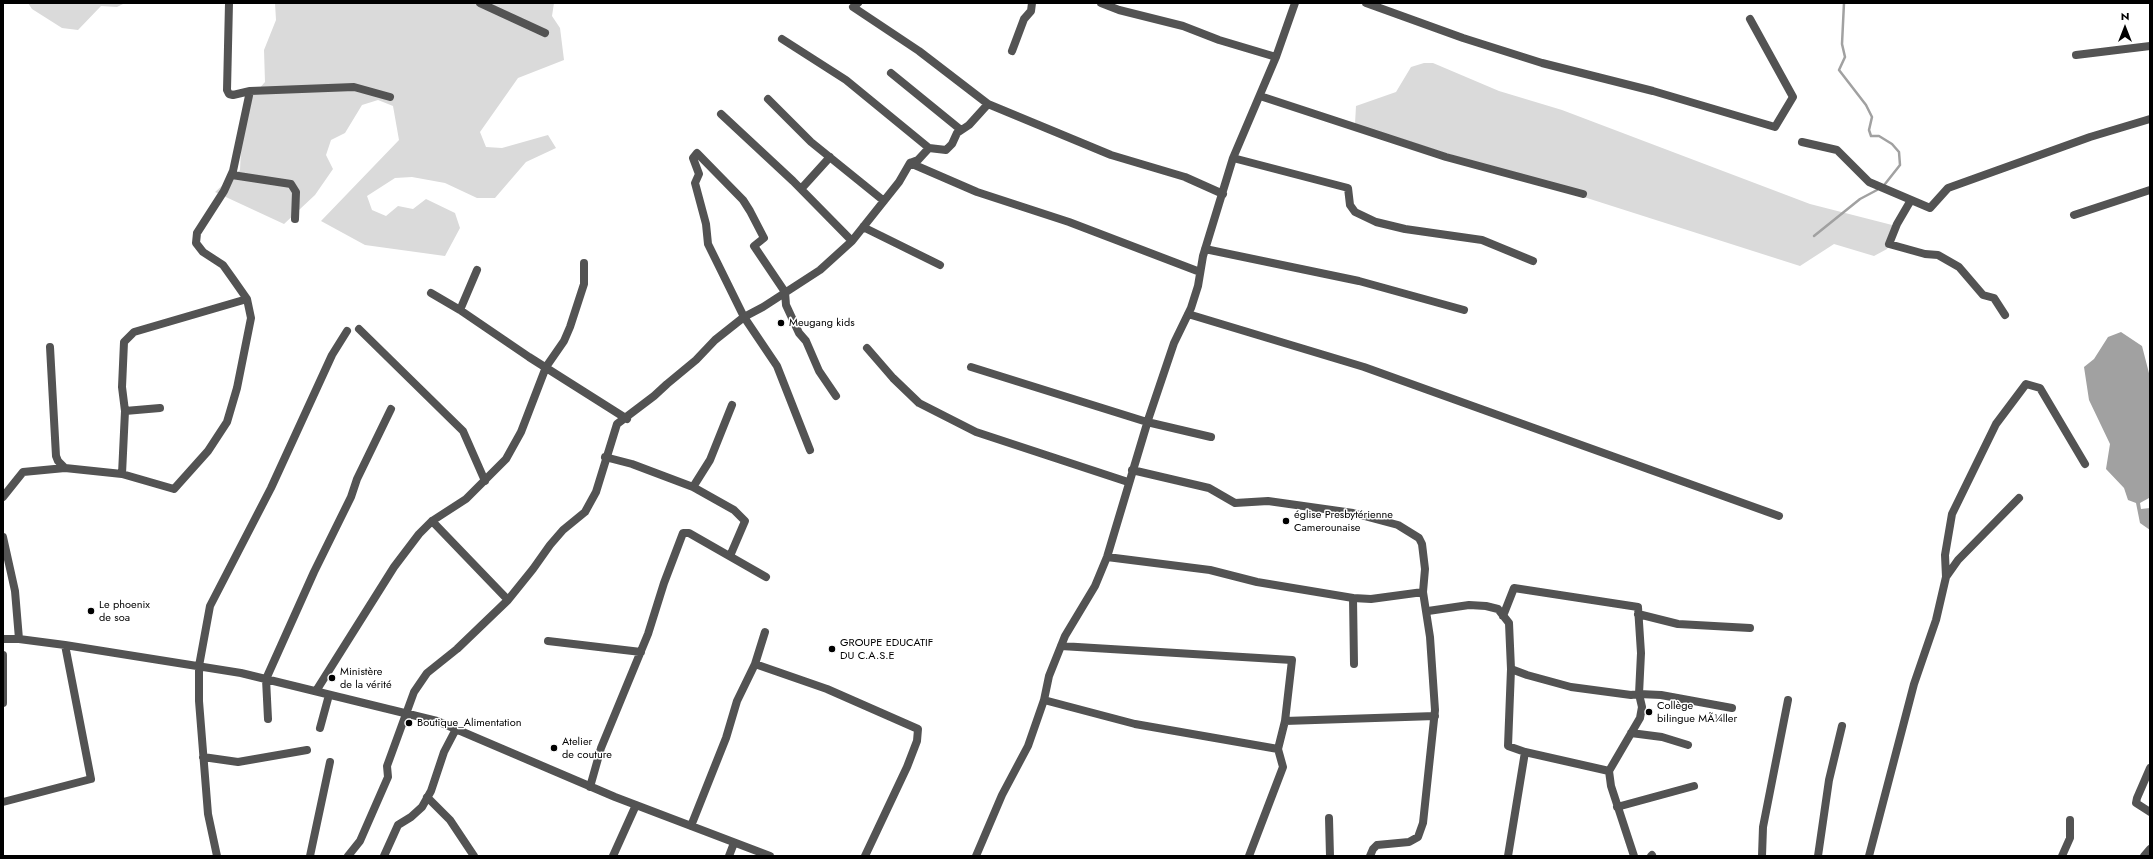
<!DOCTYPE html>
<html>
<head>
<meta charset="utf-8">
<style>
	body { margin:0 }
	#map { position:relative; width:2153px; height:859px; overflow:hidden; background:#fff; font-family:Jost,sans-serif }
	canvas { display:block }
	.frame { position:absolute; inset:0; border:4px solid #000; pointer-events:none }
	.north { position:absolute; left:2105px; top:8px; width:40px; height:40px; -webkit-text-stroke:3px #fff; paint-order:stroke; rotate:0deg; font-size:11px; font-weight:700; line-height:16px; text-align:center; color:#000 }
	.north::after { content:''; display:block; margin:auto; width:14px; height:18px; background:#000; clip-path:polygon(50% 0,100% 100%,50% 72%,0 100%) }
</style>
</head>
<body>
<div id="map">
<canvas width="2153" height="859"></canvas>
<div class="frame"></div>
<div class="north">N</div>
</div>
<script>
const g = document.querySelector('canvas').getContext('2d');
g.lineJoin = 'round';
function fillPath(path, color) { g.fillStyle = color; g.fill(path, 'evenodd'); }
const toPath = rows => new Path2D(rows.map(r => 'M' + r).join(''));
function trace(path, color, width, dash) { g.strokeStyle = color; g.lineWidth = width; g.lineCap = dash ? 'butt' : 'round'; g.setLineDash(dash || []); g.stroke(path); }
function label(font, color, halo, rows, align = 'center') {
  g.font = font + ' Jost,sans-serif'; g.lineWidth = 3; g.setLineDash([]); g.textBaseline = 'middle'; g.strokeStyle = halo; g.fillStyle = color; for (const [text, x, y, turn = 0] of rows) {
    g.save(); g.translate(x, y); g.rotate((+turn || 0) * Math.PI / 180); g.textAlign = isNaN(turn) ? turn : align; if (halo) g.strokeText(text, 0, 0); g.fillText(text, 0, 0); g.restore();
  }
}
const green = toPath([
	[28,3,125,3,117,7,101,6,78,30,62,28,32,9],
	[275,3,554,3,552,16,560,28,564,60,518,78,480,132,486,147,502,148,548,135,556,148,526,162,495,198,477,198,445,183,412,177,395,178,367,196,372,210,386,216,398,206,413,209,426,199,455,213,460,228,445,256,365,245,321,221,399,140,393,106,378,100,362,105,345,133,331,140,326,155,333,169,315,195,284,224,215,192,240,170,243,107,265,82,264,50,276,20],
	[1424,63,1433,63,1499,91,1562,110,1810,204,1896,226,1887,249,1874,256,1834,244,1800,266,1355,124,1356,106,1396,92,1411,67]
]);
const water = toPath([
	[2121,332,2142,346,2150,377,2150,491,2149,498,2140,503,2141,509,2150,508,2150,530,2140,523,2136,503,2128,500,2124,488,2106,469,2110,444,2089,400,2084,367,2094,359,2108,337]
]);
const stream = toPath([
	[1844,3,1842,44,1845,57,1839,70,1866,105,1872,117,1869,130,1871,136,1879,136,1892,144,1899,152,1900,165,1885,184],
	[1814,236,1860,199,1877,190]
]);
const minor = toPath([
	[480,3,545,33],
	[858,3,853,7,919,51,988,104,1111,155,1185,177,1223,194],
	[1101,3,1119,10,1183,26,1219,40,1276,57],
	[1366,3,1463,38,1542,63,1653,91,1775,127,1793,97,1750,19],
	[782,39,846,80,929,148],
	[1012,51,1024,19,1031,11,1032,3],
	[2076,55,2150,46],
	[891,73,961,130],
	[250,91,354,87,390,97],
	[1260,96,1446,157,1583,194],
	[768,99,811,142,884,201],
	[721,114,793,181,852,241],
	[1802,142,1837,150,1869,182,1930,208,1948,188,2090,137,2150,119],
	[1233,158,1348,188,1350,205,1355,212,1376,222,1405,229,1482,240,1533,261],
	[910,163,977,192,1069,222,1200,272],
	[232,175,291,184,296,192,295,219],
	[801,189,830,157],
	[1911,200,1897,224,1889,244,1925,254,1938,255,1959,267,1983,295,1994,298,2005,315],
	[2074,215,2150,190],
	[863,227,940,265],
	[1205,249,1359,281,1464,310],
	[431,293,460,310,529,357,627,419],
	[460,310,477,270],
	[1188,314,1364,367,1779,516],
	[359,329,463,431,485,481],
	[50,347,56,456,58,461,65,468,122,474,174,489,208,451,227,422,237,388,251,318,247,299,233,279,223,265,203,252,196,243,197,233,224,191,233,171,250,91,233,95,229,94,227,90,229,3],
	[867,348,893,378,919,403,976,432,1128,482],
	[971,367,1147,422,1211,437],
	[125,411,122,387,124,342,134,332,247,299],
	[810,450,777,366,744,317,708,244,706,224,695,183,699,174,693,158,697,153,743,200,750,211,764,238,754,246,785,292,786,305,799,333,806,341,819,371,836,396],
	[605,457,632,464,693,487,734,510,745,521,730,556],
	[1132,470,1209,488,1235,503,1268,501,1353,513,1398,525,1419,538,1422,544,1425,569,1423,592,1430,637,1435,710,1423,823,1418,837,1409,842,1377,845,1373,849,1370,856],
	[122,474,125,411,160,408],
	[693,487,710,460,732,405],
	[3,497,23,472,65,468],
	[432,521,508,600],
	[3,537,15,591,19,639],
	[1107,557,1210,570,1257,582,1353,598],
	[1946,577,1945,555,1952,514,1996,424,2026,384,2040,388,2085,464],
	[1428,611,1469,605,1486,606,1498,609,1509,623,1511,669,1527,675,1571,687,1631,695,1639,694,1642,707,1640,718,1609,771,1611,786,1634,856],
	[1638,614,1678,624,1750,628],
	[1503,616,1514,588,1638,607,1641,653,1639,694,1661,695,1732,708],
	[3,639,19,639,65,645,241,673,437,721,615,797,770,856],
	[548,641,641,652],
	[1061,646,1292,660,1285,721],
	[3,655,3,703],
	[755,664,827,689,918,729,917,741,907,767,865,856],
	[1354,664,1353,598,1371,599,1423,592],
	[1511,669,1508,746,1525,752,1609,771],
	[316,691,394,567,419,534,432,521,466,499,506,459,521,432,546,367,564,341,570,327,584,284,584,263],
	[1044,700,1135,724,1278,749,1283,767,1249,856],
	[268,719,266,679,314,572,351,497,357,479,391,409],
	[320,728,329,695],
	[1631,733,1662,737,1688,745],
	[1278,749,1285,721,1435,716],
	[203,757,238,762,307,750],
	[2150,768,2137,798,2136,803,2150,812],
	[590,787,601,748,648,634,664,583,683,533,689,533,766,577],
	[427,797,450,820,474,856],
	[3,802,91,779,65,645],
	[1617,807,1694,786],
	[1329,818,1330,856],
	[691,826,726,738,737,701,755,664,765,632],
	[217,856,208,814,199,701,199,666,210,606,271,488,332,355,347,331],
	[310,856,330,762],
	[348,856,360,841,388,777,387,766,414,692,427,673,457,649,508,600,533,569,550,545,563,530,585,512,596,492,617,424,654,396,667,384,696,360,715,340,744,317,763,307,820,270,852,241,899,182,910,163,918,160,929,148,946,150,952,144,957,133,969,125,988,104],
	[384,856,398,825,411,817,422,807,431,791,444,752,456,729],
	[613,856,636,805],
	[729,856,734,843],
	[976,856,1002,795,1028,746,1044,700,1049,676,1065,636,1095,586,1107,557,1149,417,1174,343,1191,308,1198,286,1203,256,1233,158,1276,57,1295,3],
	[1508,856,1525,752],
	[1651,856,1652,855],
	[1762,856,1763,827,1788,700],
	[1818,856,1829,780,1842,726],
	[1869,856,1914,684,1936,620,1946,577,1958,560,2019,498],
	[2062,856,2070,838,2070,820],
	[2144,856,2150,849]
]);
const markers = [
	[781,323,4,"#000"],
	[1286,521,4,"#000"],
	[91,611,4,"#000"],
	[832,649,4,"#000"],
	[332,678,4,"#000"],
	[1649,712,4,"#000"],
	[409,723,4,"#000"],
	[554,748,4,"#000"]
];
const poiNames = [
	["Meugang kids",789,323],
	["église Presbytérienne",1294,515],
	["Camerounaise",1294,528],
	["Le phoenix",99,605],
	["de soa",99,618],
	["GROUPE EDUCATIF",840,643],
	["DU C.A.S.E",840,656],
	["Ministère",340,672],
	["de la vérité",340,685],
	["Collège",1657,706],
	["bilingue MÃ¼ller",1657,719],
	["Boutique_Alimentation",417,723],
	["Atelier",562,742],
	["de couture",562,755]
];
fillPath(green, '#dadada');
fillPath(water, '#a1a1a1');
trace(stream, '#a1a1a1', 2.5);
trace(minor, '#535353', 8);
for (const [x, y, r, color] of markers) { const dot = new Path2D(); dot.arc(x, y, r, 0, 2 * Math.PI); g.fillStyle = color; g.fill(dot); trace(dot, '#fff', 1.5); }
label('11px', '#000', '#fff', poiNames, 'left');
</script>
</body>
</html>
